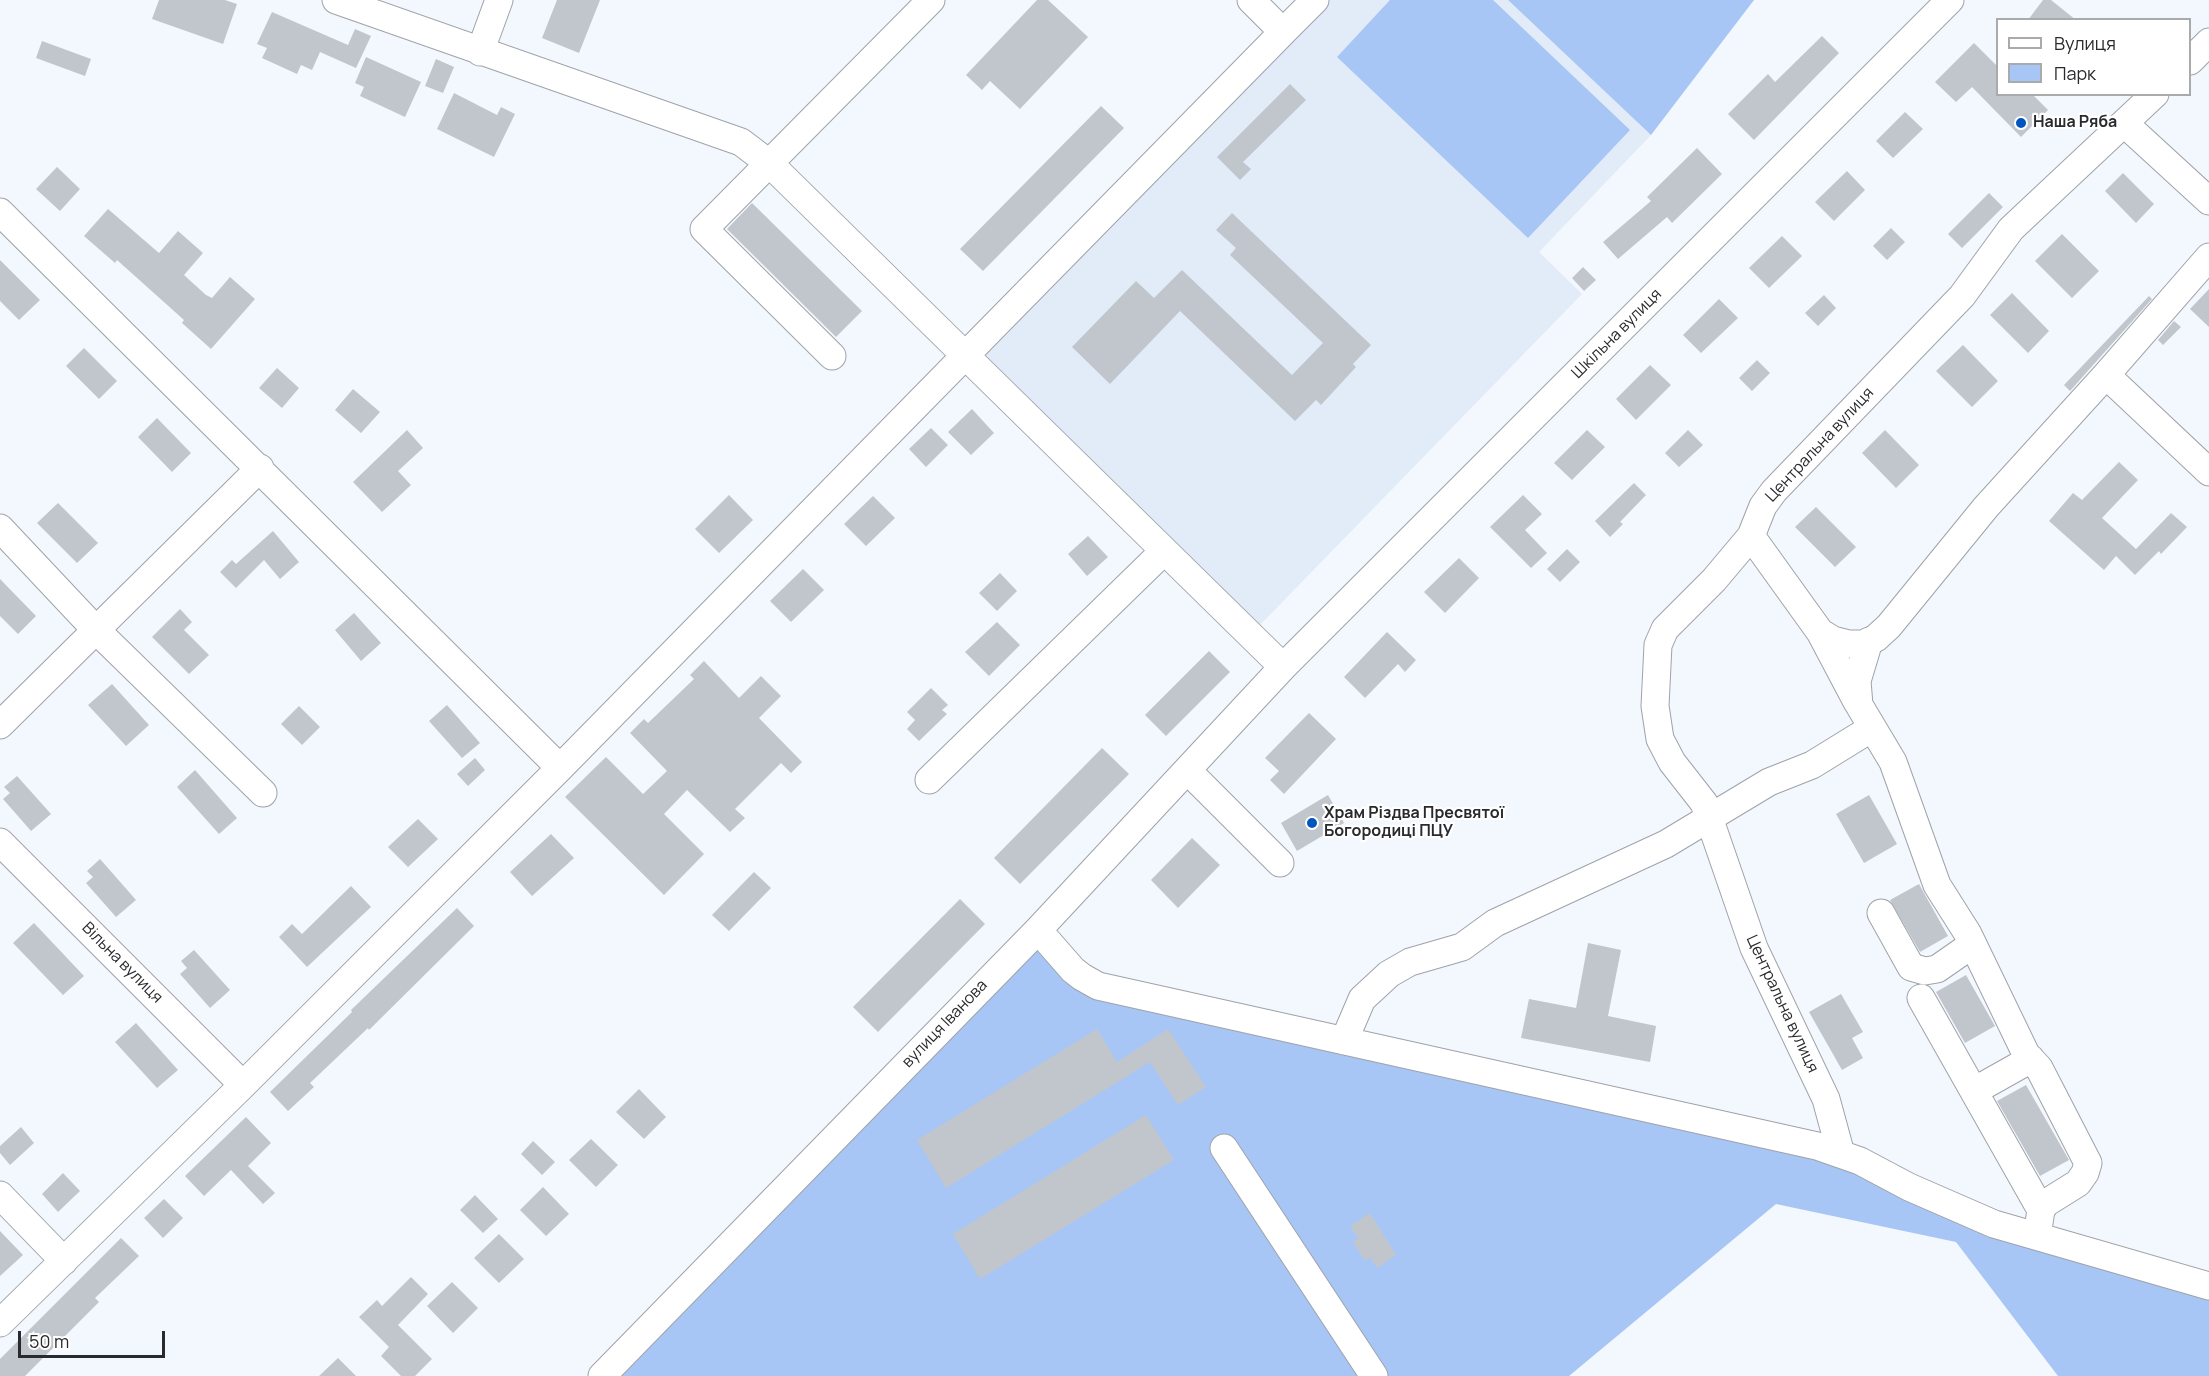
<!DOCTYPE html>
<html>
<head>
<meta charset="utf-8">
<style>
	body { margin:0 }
	#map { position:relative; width:2209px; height:1376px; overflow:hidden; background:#f3f7fe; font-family:Manrope,sans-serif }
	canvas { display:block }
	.legend { position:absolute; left:1996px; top:18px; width:195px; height:78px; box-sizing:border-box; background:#fff; border:2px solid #a9aaab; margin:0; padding:8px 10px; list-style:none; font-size:18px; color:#292a2d }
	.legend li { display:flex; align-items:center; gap:12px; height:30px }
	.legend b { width:30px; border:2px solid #a9aaab }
	.scale { position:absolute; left:18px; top:1331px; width:147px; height:27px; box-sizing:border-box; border:3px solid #292a2d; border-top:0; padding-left:8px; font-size:18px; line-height:21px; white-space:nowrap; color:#292a2d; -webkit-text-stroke:4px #fff; paint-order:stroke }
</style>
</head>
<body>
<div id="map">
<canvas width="2209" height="1376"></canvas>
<ul class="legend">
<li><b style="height:8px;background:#fff"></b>Вулиця</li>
<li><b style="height:16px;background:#a7c6f5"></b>Парк</li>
</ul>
<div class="scale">50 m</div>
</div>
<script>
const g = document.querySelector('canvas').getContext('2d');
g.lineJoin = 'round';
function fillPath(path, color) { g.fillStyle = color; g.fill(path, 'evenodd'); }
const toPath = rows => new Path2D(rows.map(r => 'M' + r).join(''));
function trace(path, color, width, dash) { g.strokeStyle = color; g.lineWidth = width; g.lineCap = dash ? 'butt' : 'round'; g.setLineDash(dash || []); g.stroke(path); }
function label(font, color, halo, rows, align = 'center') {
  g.font = font + ' Manrope,sans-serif'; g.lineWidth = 4.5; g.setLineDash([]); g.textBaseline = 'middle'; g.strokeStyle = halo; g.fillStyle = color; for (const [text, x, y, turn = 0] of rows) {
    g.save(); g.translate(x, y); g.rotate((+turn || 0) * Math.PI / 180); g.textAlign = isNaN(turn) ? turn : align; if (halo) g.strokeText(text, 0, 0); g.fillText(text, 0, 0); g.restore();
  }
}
const built = toPath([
	[1328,0,1508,0,1651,135,1539,252,1582,294,1259,626,981,354]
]);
const green = toPath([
	[1390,0,1493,0,1630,130,1528,238,1337,57],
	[1508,0,1754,0,1651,135],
	[1038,930,1073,970,1885,1176,2209,1286,2209,1376,2058,1376,1956,1242,1776,1204,1569,1376,601,1376]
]);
const building = toPath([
	[159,0,225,0,237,4,223,44,152,19],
	[557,0,600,0,579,53,542,38],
	[1037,0,1048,0,1088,37,1020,109,990,81,982,90,966,75],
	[2043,0,2051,0,2076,20,2028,20],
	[272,12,348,45,355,29,371,36,356,68,320,52,312,70,301,65,297,74,262,58,267,48,257,44],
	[1822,36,1839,53,1754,140,1728,114,1768,74,1775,82],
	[42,41,91,59,85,76,36,58],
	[1974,43,1998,67,1998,94,2032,94,2048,110,2021,137,1972,87,1956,102,1935,82],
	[366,57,421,82,405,117,360,96,364,87,355,83],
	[436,59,454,67,443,93,425,86],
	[1290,84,1306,100,1243,162,1251,169,1240,180,1217,157],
	[454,93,497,115,501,107,515,114,494,157,437,129],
	[1101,106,1124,128,983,271,960,249],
	[1905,112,1923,129,1893,158,1876,141],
	[1697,148,1722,174,1672,223,1667,217,1618,259,1603,242,1651,201,1647,197],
	[57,167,80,189,60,211,36,189],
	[1847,171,1865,190,1834,221,1815,202],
	[2123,173,2154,204,2136,223,2105,191],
	[1989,193,2003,207,1962,248,1948,234],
	[752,203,862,311,836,337,727,229],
	[108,209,159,253,178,231,203,253,184,275,206,295,212,298,230,277,255,299,211,349,182,323,184,320,117,260,115,263,84,236],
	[1232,213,1371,345,1353,364,1356,367,1321,405,1316,400,1295,421,1180,311,1110,384,1072,347,1136,281,1154,298,1182,270,1292,375,1323,343,1230,255,1236,248,1216,230],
	[1891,228,1905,242,1887,260,1873,246],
	[2062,234,2099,271,2072,298,2035,261],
	[1782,236,1802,256,1769,288,1749,268],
	[0,260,40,300,19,320,0,301],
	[1583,267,1596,280,1584,291,1572,278],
	[2209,289,2209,327,2190,309],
	[2012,293,2049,331,2028,353,1990,315],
	[1824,295,1836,308,1818,326,1805,313],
	[2149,296,2152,299,2070,391,2064,385],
	[1719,299,1738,318,1701,353,1683,335],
	[2174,321,2181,327,2163,345,2158,340],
	[1963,345,1998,381,1972,407,1936,371],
	[84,348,117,381,99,399,66,366],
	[1757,360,1770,373,1752,391,1739,378],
	[1650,365,1671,385,1636,420,1616,399],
	[277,368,299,388,282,408,259,388],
	[353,389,380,412,361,433,335,410],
	[972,409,994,433,971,455,948,432],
	[157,418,191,453,172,472,138,437],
	[931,428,948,445,926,467,909,449],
	[407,430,423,448,398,471,411,485,382,512,353,482],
	[1587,430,1605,447,1572,480,1554,463],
	[1688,430,1703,445,1679,467,1665,453],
	[1885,430,1919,465,1896,488,1862,453],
	[2119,462,2138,480,2102,518,2136,549,2171,513,2187,527,2161,554,2159,551,2135,575,2116,556,2104,570,2049,521,2073,493,2082,500],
	[1634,483,1646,495,1620,522,1623,524,1610,537,1595,521],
	[729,495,753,520,719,553,695,529],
	[1523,495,1542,514,1525,530,1547,553,1531,568,1490,527],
	[873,496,895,518,866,546,844,524],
	[58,503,98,543,77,563,37,523],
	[1816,507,1856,547,1835,567,1795,527],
	[273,531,299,562,280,579,264,560,236,588,220,572,232,560,236,564],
	[1088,536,1108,557,1087,576,1068,554],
	[1567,549,1580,562,1560,582,1547,569],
	[1459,558,1479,578,1445,613,1424,592],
	[803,569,824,590,791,622,770,601],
	[1000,573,1017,591,997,611,979,593],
	[0,579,36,616,18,634,0,616],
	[180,609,192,622,184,630,209,655,189,674,152,637],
	[354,613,381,643,361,661,335,630],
	[997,622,1020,645,989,676,965,652],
	[1387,632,1416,660,1405,672,1398,664,1365,698,1344,677],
	[1209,651,1230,672,1166,736,1145,715],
	[704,661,739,698,761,676,781,696,759,718,802,762,791,773,781,763,735,809,745,818,730,832,687,790,664,814,704,854,664,895,565,797,606,757,643,794,667,771,630,733,644,719,648,723,694,679,690,675],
	[112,684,149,725,126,746,88,705],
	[931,688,948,705,942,710,947,714,919,741,907,729,915,720,907,712],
	[447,705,480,743,462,758,429,721],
	[299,706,320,727,302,745,281,724],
	[1309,713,1336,739,1284,794,1270,780,1279,771,1265,758],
	[1102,748,1129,774,1020,884,994,858],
	[475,758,485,770,468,786,457,774],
	[195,770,237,818,219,834,177,787],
	[17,776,51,814,31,831,3,799,10,793,4,787],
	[1328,795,1344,823,1297,851,1281,823],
	[1869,795,1897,844,1864,863,1836,814],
	[418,819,438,839,408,867,388,847],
	[551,834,574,858,532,896,510,872],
	[1192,838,1220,865,1178,908,1151,880],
	[100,859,136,900,116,917,86,883,93,877,87,871],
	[754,872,771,888,729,931,712,915],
	[1919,884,1948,936,1920,952,1890,900],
	[351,886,371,907,307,967,279,937,292,924,302,934],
	[960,899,985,924,878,1032,853,1007],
	[457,908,474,926,369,1030,368,1028,310,1083,314,1087,288,1111,270,1092,352,1012,351,1010],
	[34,923,84,976,63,995,13,943],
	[1588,943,1621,950,1608,1016,1656,1026,1650,1062,1521,1038,1529,999,1576,1008],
	[194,950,230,990,210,1008,180,974,187,968,181,961],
	[1966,975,1995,1026,1965,1043,1936,992],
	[1841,994,1863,1032,1852,1038,1863,1058,1842,1070,1809,1012],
	[136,1023,178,1070,157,1088,115,1042],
	[1097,1029,1117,1062,1168,1029,1206,1087,1178,1105,1150,1062,946,1188,917,1140],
	[2026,1085,2069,1160,2040,1176,1997,1101],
	[639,1089,666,1117,644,1139,616,1112],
	[1146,1115,1174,1160,980,1279,953,1234],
	[246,1117,271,1143,248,1166,275,1193,263,1204,231,1170,204,1196,185,1176],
	[21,1127,34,1143,10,1165,0,1153,0,1146],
	[591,1139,618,1165,596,1187,569,1160],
	[533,1141,555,1162,542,1175,521,1154],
	[63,1173,80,1191,58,1212,42,1194],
	[543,1187,569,1214,546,1236,520,1210],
	[475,1195,498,1219,483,1233,460,1210],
	[164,1199,183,1218,163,1238,144,1218],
	[1370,1213,1396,1255,1377,1268,1370,1257,1365,1261,1353,1242,1358,1238,1350,1226],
	[0,1231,23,1255,0,1276],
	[499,1234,524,1259,499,1283,474,1258],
	[121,1238,139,1256,95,1298,99,1302,25,1376,0,1376,0,1359],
	[411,1277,428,1294,398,1325,432,1359,415,1376,401,1376,381,1356,389,1347,359,1317,377,1300,382,1306],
	[452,1282,478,1308,453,1333,427,1306],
	[338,1358,356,1376,319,1376]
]);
const minor = toPath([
	[336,0,741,142,770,164,1283,667],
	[1251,0,1283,32,1315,0],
	[480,52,499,0],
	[2190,61,2209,42],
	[2125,124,2209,201],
	[0,212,560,768],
	[832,356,704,229,931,0],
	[2106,375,2209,472],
	[0,528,96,630,263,793],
	[1751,536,1820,632,1833,640,1849,644,1864,644,1876,638,1889,626,1986,507,2106,375,2209,257],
	[1820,632,1857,702],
	[1869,641,1857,681,1859,705,1893,762,1937,885,1968,934,2026,1054,2039,1068,2088,1163,2085,1173,2078,1183,2046,1203,2041,1210,2037,1236],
	[0,725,260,468],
	[1187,770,1280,863],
	[929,780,1164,551],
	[0,842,243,1085],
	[1881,913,1911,967,1925,971,1937,969,1973,944],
	[1038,930,1073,970,1082,977,1098,986,1817,1146,1860,1161,1909,1187,1994,1224,2209,1286],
	[1921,998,2041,1210],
	[1344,1041,1362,999,1389,974,1410,962,1462,947,1495,923,1666,844,1769,782,1812,765,1872,728],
	[1974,1091,2031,1059],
	[1224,1148,1374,1376],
	[1841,1154,1826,1099,1754,948,1704,803,1672,762,1660,739,1655,706,1658,645,1665,629,1714,580,1751,536,1763,506,1774,491,1962,296,2011,229,2155,94],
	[0,1195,64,1261],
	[0,1323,243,1085,560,768,1283,32],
	[602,1376,1038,930,1283,667,1950,0]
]);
const markers = [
	[2021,123,6,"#0055be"],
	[1312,823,6,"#0055be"]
];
const poiNames = [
	["Наша Ряба",2033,123],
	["Храм Різдва Пресвятої",1324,814],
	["Богородиці ПЦУ",1324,832]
];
const streetNames = [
	["Шкільна вулиця",1617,334,-45],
	["Центральна вулиця",1820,445,-47],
	["Вільна вулиця",122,963,45],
	["Центральна вулиця",1782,1004,65],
	["вулиця Іванова",945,1024,-46]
];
fillPath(built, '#e2ebf8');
fillPath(green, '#a7c6f5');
fillPath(building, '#c1c6cc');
trace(minor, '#9fa3a9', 29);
trace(minor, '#fff', 27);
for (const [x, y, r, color] of markers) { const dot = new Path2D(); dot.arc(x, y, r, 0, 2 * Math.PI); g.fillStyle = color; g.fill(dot); trace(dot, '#fff', 2); }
label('bold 16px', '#292a2d', '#fff', poiNames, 'left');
label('16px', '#292a2d', '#fff', streetNames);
</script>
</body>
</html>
